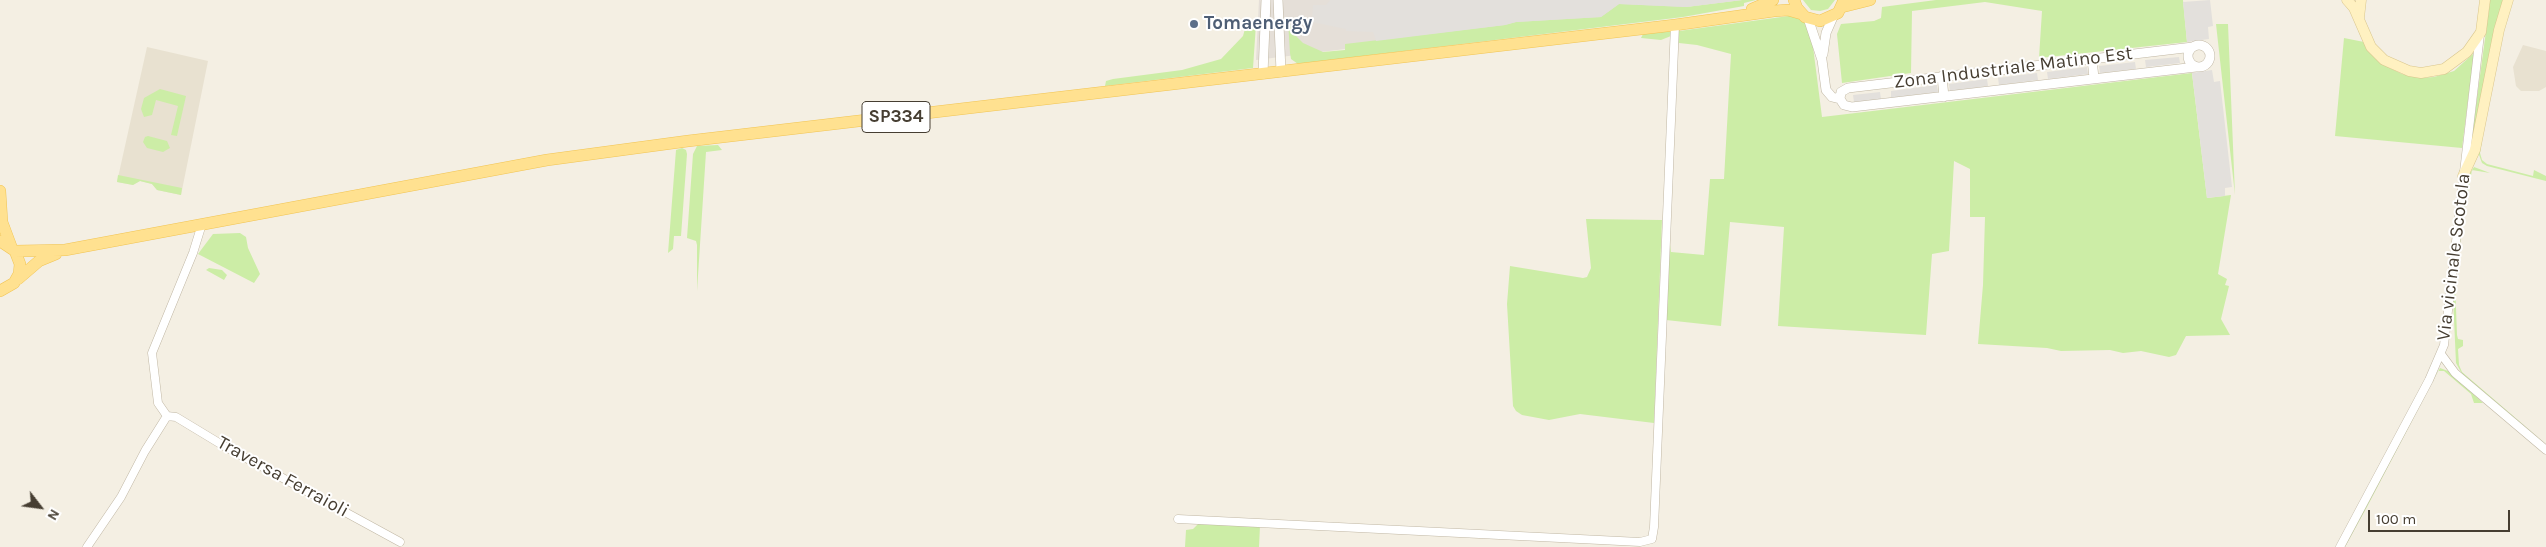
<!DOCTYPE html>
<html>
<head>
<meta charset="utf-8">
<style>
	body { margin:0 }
	#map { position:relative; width:2546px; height:547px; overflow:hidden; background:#f4efe3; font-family:Karla,sans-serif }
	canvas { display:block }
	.north { position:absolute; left:15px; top:482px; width:50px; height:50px; -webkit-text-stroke:4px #fff; paint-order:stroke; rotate:120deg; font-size:14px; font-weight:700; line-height:20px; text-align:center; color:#463e32 }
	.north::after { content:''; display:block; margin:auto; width:18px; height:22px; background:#463e32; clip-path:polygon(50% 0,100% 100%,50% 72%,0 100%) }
	.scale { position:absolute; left:2368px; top:510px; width:142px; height:22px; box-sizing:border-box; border:2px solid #463e32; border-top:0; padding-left:6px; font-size:15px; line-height:18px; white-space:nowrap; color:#463e32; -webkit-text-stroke:4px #fff; paint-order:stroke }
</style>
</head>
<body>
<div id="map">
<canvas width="2546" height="547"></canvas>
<div class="north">N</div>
<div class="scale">100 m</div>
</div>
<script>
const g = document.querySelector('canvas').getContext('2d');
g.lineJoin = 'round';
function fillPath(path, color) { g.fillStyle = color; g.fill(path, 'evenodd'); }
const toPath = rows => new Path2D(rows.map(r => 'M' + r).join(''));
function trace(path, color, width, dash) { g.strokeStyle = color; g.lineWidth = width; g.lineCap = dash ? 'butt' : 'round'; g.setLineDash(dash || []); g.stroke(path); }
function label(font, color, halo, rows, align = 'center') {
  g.font = font + ' Karla,sans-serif'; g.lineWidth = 4; g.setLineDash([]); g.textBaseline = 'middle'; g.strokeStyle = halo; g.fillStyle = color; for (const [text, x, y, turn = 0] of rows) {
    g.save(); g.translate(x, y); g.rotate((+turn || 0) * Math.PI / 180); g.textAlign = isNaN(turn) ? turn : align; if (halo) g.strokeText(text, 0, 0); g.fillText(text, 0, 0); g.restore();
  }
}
const residential = toPath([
	[2523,45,2546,51,2546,87,2539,91,2521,91,2516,86,2513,67],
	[147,47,208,61,181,195,157,190,152,184,140,181,133,185,117,182]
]);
const industrial = toPath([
	[1259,0,1742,0,1256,60]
]);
const green = toPath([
	[1742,0,1756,0,1744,3,1744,6,1683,17,1298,64,1291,59,1290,53,1288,21,1295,35,1303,43,1323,52,1345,50,1345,44,1505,25,1516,22,1601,17,1619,4,1686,7],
	[1803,0,1835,0,1828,9,1820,11,1811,10],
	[1936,0,2183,0,2187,42,2039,58,2042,11,1985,2,1912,11,1911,73,1842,83,1837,34,1841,24,1874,21,1881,18,1882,7],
	[2490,0,2504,0,2469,157,2489,9],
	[1796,15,1806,24,1812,39,1822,117,2192,73,2207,198,2231,195,2218,274,2227,279,2225,285,2229,286,2221,319,2230,335,2186,336,2176,355,2169,357,2141,351,2123,353,2110,350,2061,351,2047,348,1978,344,1983,285,1985,217,1970,217,1970,169,1954,161,1949,251,1932,254,1926,335,1778,326,1784,227,1730,222,1721,326,1666,320,1669,237,1671,252,1704,255,1710,179,1724,179,1731,54,1697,45,1679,43,1677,45,1677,35,1679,31],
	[1248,18,1256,24,1253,68,1105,86,1106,81,1113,79,1182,70,1221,59,1243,36],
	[2216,24,2228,24,2235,195],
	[1671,31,1671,36,1661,40,1641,38,1643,34],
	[2344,38,2364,42,2386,66,2402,74,2420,78,2434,77,2454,71,2474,53,2462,148,2335,136],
	[160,89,186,96,177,136,171,135,178,106,156,100,152,115,144,117,141,109,144,98],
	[2483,134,2480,153,2482,160,2487,164,2533,176,2534,170,2546,176,2546,181,2487,166,2482,163,2478,152],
	[148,136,167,141,170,148,163,152,147,148,143,142,145,137],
	[718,145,722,150,706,152,697,291,697,245,696,241,687,238,693,154,697,146],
	[682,148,686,150,687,154,681,236,674,236,673,249,668,253,676,150],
	[2474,167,2490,173,2472,170,2464,214,2455,281,2457,335,2458,339,2463,340,2463,346,2458,349,2459,365,2462,372,2546,444,2462,374,2456,363,2453,297,2462,210,2470,173],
	[118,175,182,188,181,195,157,190,152,184,140,181,133,185,117,182],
	[1586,219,1662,220,1654,423,1580,414,1549,420,1522,415,1516,411,1513,406,1507,304,1510,266,1583,278,1587,277,1591,268],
	[240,233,246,237,248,248,260,274,254,283,198,254,213,234],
	[209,268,222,270,227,275,224,280,206,270],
	[2440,368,2448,371,2483,403,2474,403,2471,394,2444,371,2438,371,2367,507,2345,547,2342,547],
	[1199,523,1260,526,1259,547,1185,547,1186,530,1193,529]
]);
const parking = toPath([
	[1330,0,1742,0,1686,7,1619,4,1601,17,1516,22,1505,25,1376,41,1373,32,1346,31,1346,29,1312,22,1313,5,1326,5],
	[2210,0,2213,26,2208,27,2209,39,2187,42,2183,2],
	[2179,57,2180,63,2146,67,2145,60],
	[2135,62,2136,69,2100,73,2099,66],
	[2087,67,2088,74,2048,79,2047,72],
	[2212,70,2214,82,2220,81,2232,187,2225,188,2225,196,2207,198,2192,73],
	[2037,73,2038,80,1999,85,1998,78],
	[1987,79,1988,86,1950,91,1949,84],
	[1937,85,1938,92,1891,98,1891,91],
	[1880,92,1881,99,1854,102,1853,95]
]);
const minor = toPath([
	[2441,354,2455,373,2546,450],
	[167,416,176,417,224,446,400,542],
	[1178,519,1640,542,1652,539,1654,527,1675,25],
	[87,547,121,497,145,451,167,416,158,403,152,353,193,253,202,224],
	[2340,547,2429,380,2444,345,2480,34]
]);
const tertiary = toPath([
	[1278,0,1281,72],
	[1808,18,1822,60,1826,90,1832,97,1840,99],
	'2188 56a11 11 0 1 1 22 0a11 11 0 1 1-22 0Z',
	[2193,47,1848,88,1841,92,1840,99,1844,105,1852,107,2196,67],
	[1823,54,1826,33,1833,17],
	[2092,59,2094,78],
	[1263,74,1266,0],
	[1942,76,1944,97]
]);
const secondary = toPath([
	[2347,0,2354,8,2371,47,2384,60,2409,71,2421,73,2444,69,2467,52,2481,32,2485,0],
	[2359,18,2361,0],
	[2463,176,2475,150,2499,30,2508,0]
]);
const primary = toPath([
	[1794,0,1797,8,1805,17,1820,21,1838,13,1844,0],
	[1842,7,1870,0],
	[1752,9,1773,0],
	[0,191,2,222,11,246],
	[0,241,15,251,20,264,19,274,14,283,0,291],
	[15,251,65,250,547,160,688,141,1675,25,1774,11,1788,10,1802,14],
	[18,279,39,261,56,254]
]);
const markers = [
	[1194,24,5,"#5c6f8a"]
];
const shields = [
	[896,117,68]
];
const shieldNames = [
	["SP334",896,117]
];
const serviceNames = [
	["Tomaenergy",1204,24]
];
const streetNames = [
	["Zona Industriale Matino Est",2013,68,-7],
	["Via vicinale Scotola",2454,257,-83],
	["Traversa Ferraioli",283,477,29]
];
fillPath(residential, '#e8e1d0');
fillPath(industrial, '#e5dfd8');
fillPath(green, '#cceda6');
fillPath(parking, '#e3e0dc');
trace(minor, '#c0b7a4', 9);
trace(tertiary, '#c0b7a4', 10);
trace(secondary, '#d9c68d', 11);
trace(primary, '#f1c453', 12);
trace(minor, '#fff', 8);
trace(tertiary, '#fff', 9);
trace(secondary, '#fff1c1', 10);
trace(primary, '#ffe190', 11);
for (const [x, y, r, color] of markers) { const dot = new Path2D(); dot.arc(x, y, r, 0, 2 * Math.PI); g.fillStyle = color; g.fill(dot); trace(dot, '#fff', 2); }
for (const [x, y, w] of shields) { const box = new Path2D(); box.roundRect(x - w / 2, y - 15.5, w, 31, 4); g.fillStyle = '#fff'; g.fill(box); trace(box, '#463e32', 1); }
label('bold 18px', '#463e32', null, shieldNames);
label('bold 19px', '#4e5e75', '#fff', serviceNames, 'left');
label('19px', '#463e32', '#fff', streetNames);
</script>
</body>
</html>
